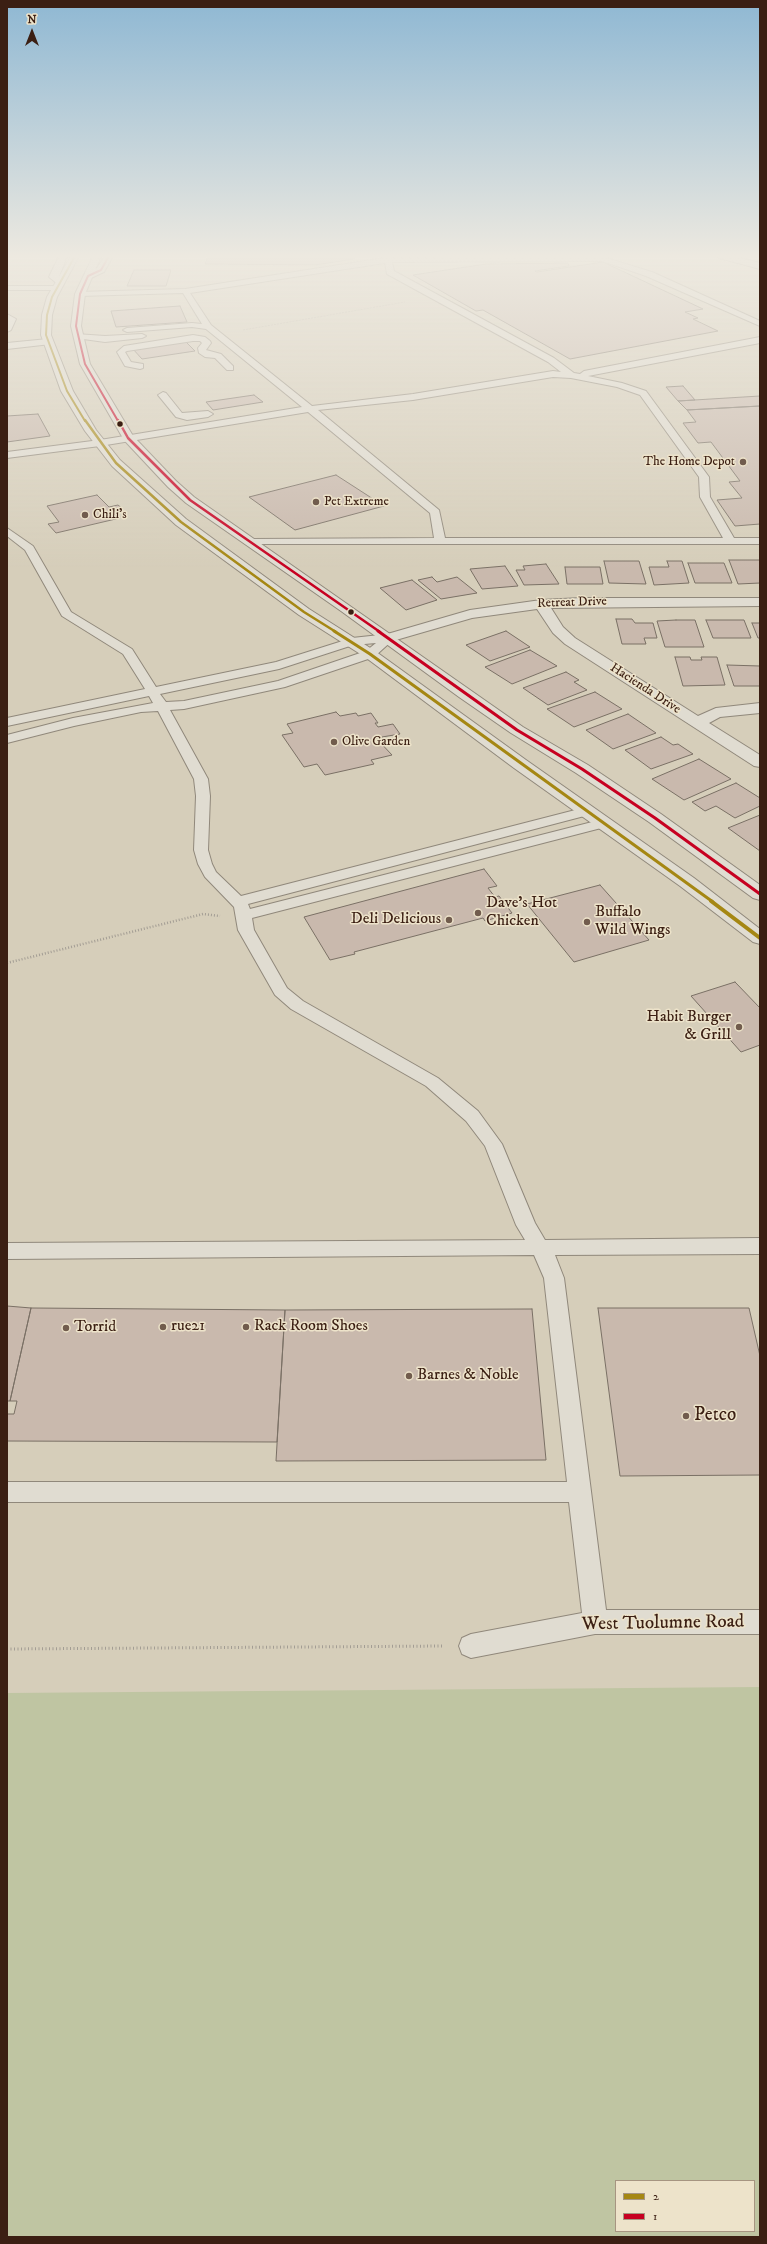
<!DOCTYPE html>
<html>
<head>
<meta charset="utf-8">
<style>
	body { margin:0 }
	#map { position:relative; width:767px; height:2244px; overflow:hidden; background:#d6ceba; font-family:"IM FELL DW Pica",serif }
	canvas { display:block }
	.frame { position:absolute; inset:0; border:8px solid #3b1f13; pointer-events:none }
	.legend { position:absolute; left:615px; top:2180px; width:140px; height:52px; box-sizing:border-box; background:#ede3ca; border:1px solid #a69581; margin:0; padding:5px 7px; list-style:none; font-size:12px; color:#3b1f13 }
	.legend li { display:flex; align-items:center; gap:8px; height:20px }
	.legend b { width:20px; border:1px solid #a69581 }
	.north { position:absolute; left:12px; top:12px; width:40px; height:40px; -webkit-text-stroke:3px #ede3ca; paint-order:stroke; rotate:0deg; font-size:11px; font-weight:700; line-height:16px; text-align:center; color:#3b1f13 }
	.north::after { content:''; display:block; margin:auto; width:14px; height:18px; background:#3b1f13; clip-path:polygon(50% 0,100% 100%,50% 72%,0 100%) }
</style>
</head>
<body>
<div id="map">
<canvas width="767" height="2244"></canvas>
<div class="frame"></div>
<ul class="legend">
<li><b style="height:5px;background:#a58713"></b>2</li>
<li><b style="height:5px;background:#c70021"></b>1</li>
</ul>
<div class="north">N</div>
</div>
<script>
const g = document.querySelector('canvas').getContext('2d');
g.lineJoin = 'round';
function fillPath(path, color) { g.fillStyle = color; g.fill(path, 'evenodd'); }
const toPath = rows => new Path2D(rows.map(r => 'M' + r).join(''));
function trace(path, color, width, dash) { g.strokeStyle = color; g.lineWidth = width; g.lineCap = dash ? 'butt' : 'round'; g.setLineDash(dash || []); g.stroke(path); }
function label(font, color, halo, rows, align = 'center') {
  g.font = font + ' "IM FELL DW Pica",serif'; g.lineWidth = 3; g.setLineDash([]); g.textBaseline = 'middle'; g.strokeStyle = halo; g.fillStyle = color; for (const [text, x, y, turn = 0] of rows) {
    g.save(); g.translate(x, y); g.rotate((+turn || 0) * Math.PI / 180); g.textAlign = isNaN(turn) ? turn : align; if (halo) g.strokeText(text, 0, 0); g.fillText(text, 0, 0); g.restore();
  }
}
const green = toPath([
	[760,1687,760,2237,7,2237,7,1693],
	[616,2181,754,2181,754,2231,616,2231]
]);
const building = toPath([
	[208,256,349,256,355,259,315,265,205,264,208,256],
	[603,262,703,309,685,312,698,318,693,319,718,331,570,359,483,310,476,311,413,275,486,264,568,263,569,266,535,271,537,272,603,262],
	[134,270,171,270,166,286,127,286,134,270],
	[180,306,187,322,116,327,111,311,180,306],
	[185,341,195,351,142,359,132,348,185,341],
	[683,386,695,400,678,401,666,387,683,386],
	[254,395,263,402,213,410,206,402,254,395],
	[760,396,760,406,687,410,678,401,760,396],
	[760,406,760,524,735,526,717,500,742,498,729,482,740,481,711,442,698,443,683,423,696,422,687,410,760,406],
	[38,414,50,436,7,442,7,416,38,414],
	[336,475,384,506,295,530,249,497,336,475],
	[97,495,109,507,118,505,123,509,112,513,120,518,56,533,48,524,59,522,47,506,97,495],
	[729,560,760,560,760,583,738,584,729,560],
	[604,561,639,561,646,584,609,583,604,561],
	[667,561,682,561,689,583,654,585,649,567,669,567,667,561],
	[688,563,724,563,732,583,695,583,688,563],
	[546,564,559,584,524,585,516,570,525,570,523,566,546,564],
	[505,566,518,586,482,589,470,569,505,566],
	[565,567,600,567,603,584,567,584,565,567],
	[432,577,437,582,457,577,477,593,441,599,418,580,432,577],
	[412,580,437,600,406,610,380,588,412,580],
	[616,619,632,619,635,623,653,623,657,638,644,638,646,644,622,644,616,619],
	[676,620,695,620,704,647,665,647,657,621,676,620],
	[706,620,744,620,751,638,713,638,706,620],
	[752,623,760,623,760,638,758,638,752,623],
	[506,631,530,647,490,661,466,645,506,631],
	[530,650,557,666,512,684,485,667,530,650],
	[675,657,690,657,691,660,702,660,701,657,717,657,725,685,683,686,675,657],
	[727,665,760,666,760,686,734,686,727,665],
	[566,672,579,680,574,682,587,690,548,705,523,688,566,672],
	[595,692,622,709,574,727,547,709,595,692],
	[336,712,340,716,356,713,358,716,371,713,378,723,375,723,378,727,393,724,400,734,376,738,392,755,371,760,374,764,325,775,317,764,304,767,282,735,293,733,287,724,336,712],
	[628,714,656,733,613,749,586,730,628,714],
	[661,737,673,745,678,744,693,754,651,769,625,750,661,737],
	[699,759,731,779,684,800,652,779,699,759],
	[736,783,760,798,760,806,735,818,716,806,705,811,692,802,736,783],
	[760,815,760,851,728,828,760,815],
	[484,869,497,886,488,888,495,897,499,896,512,913,485,921,483,918,354,952,355,954,330,960,304,917,484,869],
	[600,885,649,940,574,962,527,904,600,885],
	[735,982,760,1008,760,1045,741,1052,691,996,735,982],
	[7,1306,31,1308,10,1401,7,1401,7,1306],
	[31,1308,285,1310,277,1442,7,1441,7,1414,14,1414,17,1401,10,1401,31,1308],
	[598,1308,749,1308,760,1356,760,1475,620,1476,598,1308],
	[532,1309,546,1460,276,1461,285,1310,532,1309]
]);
const pathFar2 = toPath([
	[243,330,405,302]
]);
const pathFar1 = toPath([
	[7,963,203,914,220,916]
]);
const path = toPath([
	[7,1649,444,1646]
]);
const service = toPath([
	[384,256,392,256,392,258,603,257,652,272,760,321,760,326,646,276,602,261,392,262,394,271,554,358,574,373,580,374,584,371,760,337,760,343,588,376,622,383,646,391,709,477,710,497,734,538,760,538,760,544,248,544,247,542,248,540,252,539,434,538,430,513,308,412,100,446,7,458,7,452,100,440,302,407,206,329,192,327,127,332,123,330,127,328,192,323,202,324,183,293,80,296,76,294,77,292,185,289,384,258,384,256],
	[385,263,387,274,548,362,561,372,553,371,413,394,312,406,211,325,190,293,385,263],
	[553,377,571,378,617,387,640,395,699,477,700,497,723,538,445,538,439,510,318,410,413,400,553,377],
	[7,286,57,286,61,288,57,290,7,290,7,286],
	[7,314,16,319,11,330,7,332,7,314],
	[76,334,105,336,142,334,146,336,142,338,105,342,76,338,76,334],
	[193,335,205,337,210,341,211,343,206,350,221,354,233,366,233,370,227,370,215,358,205,357,199,353,198,348,202,343,200,341,193,341,127,351,125,352,131,362,143,364,143,368,140,369,125,366,117,352,124,346,193,335],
	[48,339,51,340,51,344,7,349,7,343,48,339],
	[163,392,166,393,182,413,208,411,213,414,208,417,187,420,176,417,158,395,163,392],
	[7,528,33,546,71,612,132,649,156,687,276,662,352,638,389,634,395,638,374,657,285,687,184,709,170,710,208,779,210,796,208,850,212,864,216,872,241,896,587,807,594,811,592,814,248,904,250,909,604,819,611,823,609,826,252,918,254,930,287,988,303,1001,438,1078,478,1111,502,1144,535,1223,545,1240,760,1238,760,1254,555,1255,564,1278,606,1610,760,1610,760,1634,595,1634,471,1658,462,1654,459,1646,462,1638,471,1634,582,1613,569,1502,7,1502,7,1482,567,1482,544,1278,534,1255,7,1259,7,1243,525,1240,516,1225,485,1146,466,1121,426,1086,291,1009,275,995,238,930,234,907,205,877,198,864,194,850,196,796,194,779,158,711,141,712,74,726,7,743,7,735,73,718,153,703,149,696,7,726,7,718,145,689,123,654,62,616,25,550,7,536,7,528],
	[376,643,366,651,278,681,184,701,166,702,160,694,279,669,353,645,376,643]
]);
const minor = toPath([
	[582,598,760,598,760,606,551,608,563,627,575,638,698,716,716,708,760,703,760,713,720,717,709,723,760,755,760,767,754,766,565,644,553,633,537,609,472,618,389,642,382,638,384,635,470,610,541,600,582,598]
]);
const tertiary = toPath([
	[71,256,79,256,57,297,52,315,51,335,73,391,96,430,120,460,186,519,309,609,375,651,526,760,694,878,760,929,760,944,753,942,680,886,514,768,365,657,299,615,176,525,112,466,85,431,61,391,41,335,42,315,47,297,71,256],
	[93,256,101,256,85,294,81,326,90,364,133,436,176,481,194,497,523,727,588,765,661,814,760,885,760,900,753,898,649,822,576,773,511,733,459,697,341,611,186,503,168,487,124,440,80,364,71,326,75,294,93,256]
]);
const secondary = toPath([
	[59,256,67,256,59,277,64,282,59,285,49,277,59,256],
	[105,256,113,256,104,272,91,278,85,278,85,274,97,268,105,256],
	[718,256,732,256,760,263,760,269,719,258,718,256]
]);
const bus1Far3 = toPath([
	[75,256,52,297,47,315,46,335,67,391,85,421]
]);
const bus1Far2 = toPath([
	[85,420,116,463,181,522,304,612,336,632]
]);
const bus1Far1 = toPath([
	[334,631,370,654,713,902]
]);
const bus1 = toPath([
	[711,901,760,938]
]);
const bus2Far2 = toPath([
	[109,256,101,270,88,276,80,294,76,326,85,364,118,421]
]);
const bus2Far1 = toPath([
	[118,420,128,438,190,500,380,632]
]);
const bus2 = toPath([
	[378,631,517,730,582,769,655,818,760,894]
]);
const markers = [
	[120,424,3.5,"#3b1f13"],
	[743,462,4,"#715c4d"],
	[316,502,4,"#715c4d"],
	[85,515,4,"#715c4d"],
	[351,612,3.5,"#3b1f13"],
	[334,742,4,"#715c4d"],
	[478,913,4,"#715c4d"],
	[449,920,4,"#715c4d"],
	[587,922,4,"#715c4d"],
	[739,1027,4,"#715c4d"],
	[163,1327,4,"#715c4d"],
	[246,1327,4,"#715c4d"],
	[66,1328,4,"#715c4d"],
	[409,1376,4,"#715c4d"],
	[686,1416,4,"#715c4d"]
];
const farPoinames = [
	["The Home Depot",735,462,"right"],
	["Pet Extreme",324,502],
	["Chili's",93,515],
	["Olive Garden",342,742]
];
const farStreetnames = [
	["Retreat Drive",572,603,-2],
	["Hacienda Drive",645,689,33]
];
const poiNames = [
	["Dave's Hot",486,904],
	["Chicken",486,922],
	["Buffalo",595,913],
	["Wild Wings",595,931],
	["Deli Delicious",441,920,"right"],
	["Habit Burger",731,1018,"right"],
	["& Grill",731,1036,"right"],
	["rue21",171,1327],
	["Rack Room Shoes",254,1327],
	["Torrid",74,1328],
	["Barnes & Noble",417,1376]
];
const nearPoinames = [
	["Petco",694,1416]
];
const nearStreetnames = [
	["West Tuolumne Road",663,1624,-1]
];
fillPath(green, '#bfc5a2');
fillPath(building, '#c9b9ad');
trace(building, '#7a7065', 1);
trace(service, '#90887b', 2);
trace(minor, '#90887b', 2);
trace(tertiary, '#90887b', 2);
trace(secondary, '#7a7065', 2);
trace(pathFar2, '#a39d94', 1, [0.5, 1]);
trace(pathFar1, '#a39d94', 2.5, [1, 2]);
trace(path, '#a39d94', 3, [1, 2.5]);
fillPath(service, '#e0dcd1');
fillPath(minor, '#e0dcd1');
fillPath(tertiary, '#e0dcd1');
fillPath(secondary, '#e0dcd1');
trace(bus1Far3, '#a58713', 2);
trace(bus1Far2, '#a58713', 2.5);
trace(bus1Far1, '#a58713', 3);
trace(bus1, '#a58713', 4);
trace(bus2Far2, '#c70021', 2);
trace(bus2Far1, '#c70021', 2.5);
trace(bus2, '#c70021', 3);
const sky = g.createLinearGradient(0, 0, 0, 570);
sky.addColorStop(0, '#8fb8d3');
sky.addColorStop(0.45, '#ede9e0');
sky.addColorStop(1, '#ede9e000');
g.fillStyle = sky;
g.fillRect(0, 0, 767, 570);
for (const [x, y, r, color] of markers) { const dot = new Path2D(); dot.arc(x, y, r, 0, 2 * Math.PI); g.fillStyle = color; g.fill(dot); trace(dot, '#ede3ca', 1.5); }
label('13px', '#3b1f13', '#ede3ca', farPoinames, 'left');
label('13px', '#3b1f13', '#ede3ca', farStreetnames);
label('16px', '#3b1f13', '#ede3ca', poiNames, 'left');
label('19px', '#3b1f13', '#ede3ca', nearPoinames, 'left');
label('19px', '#3b1f13', '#ede3ca', nearStreetnames);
</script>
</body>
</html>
